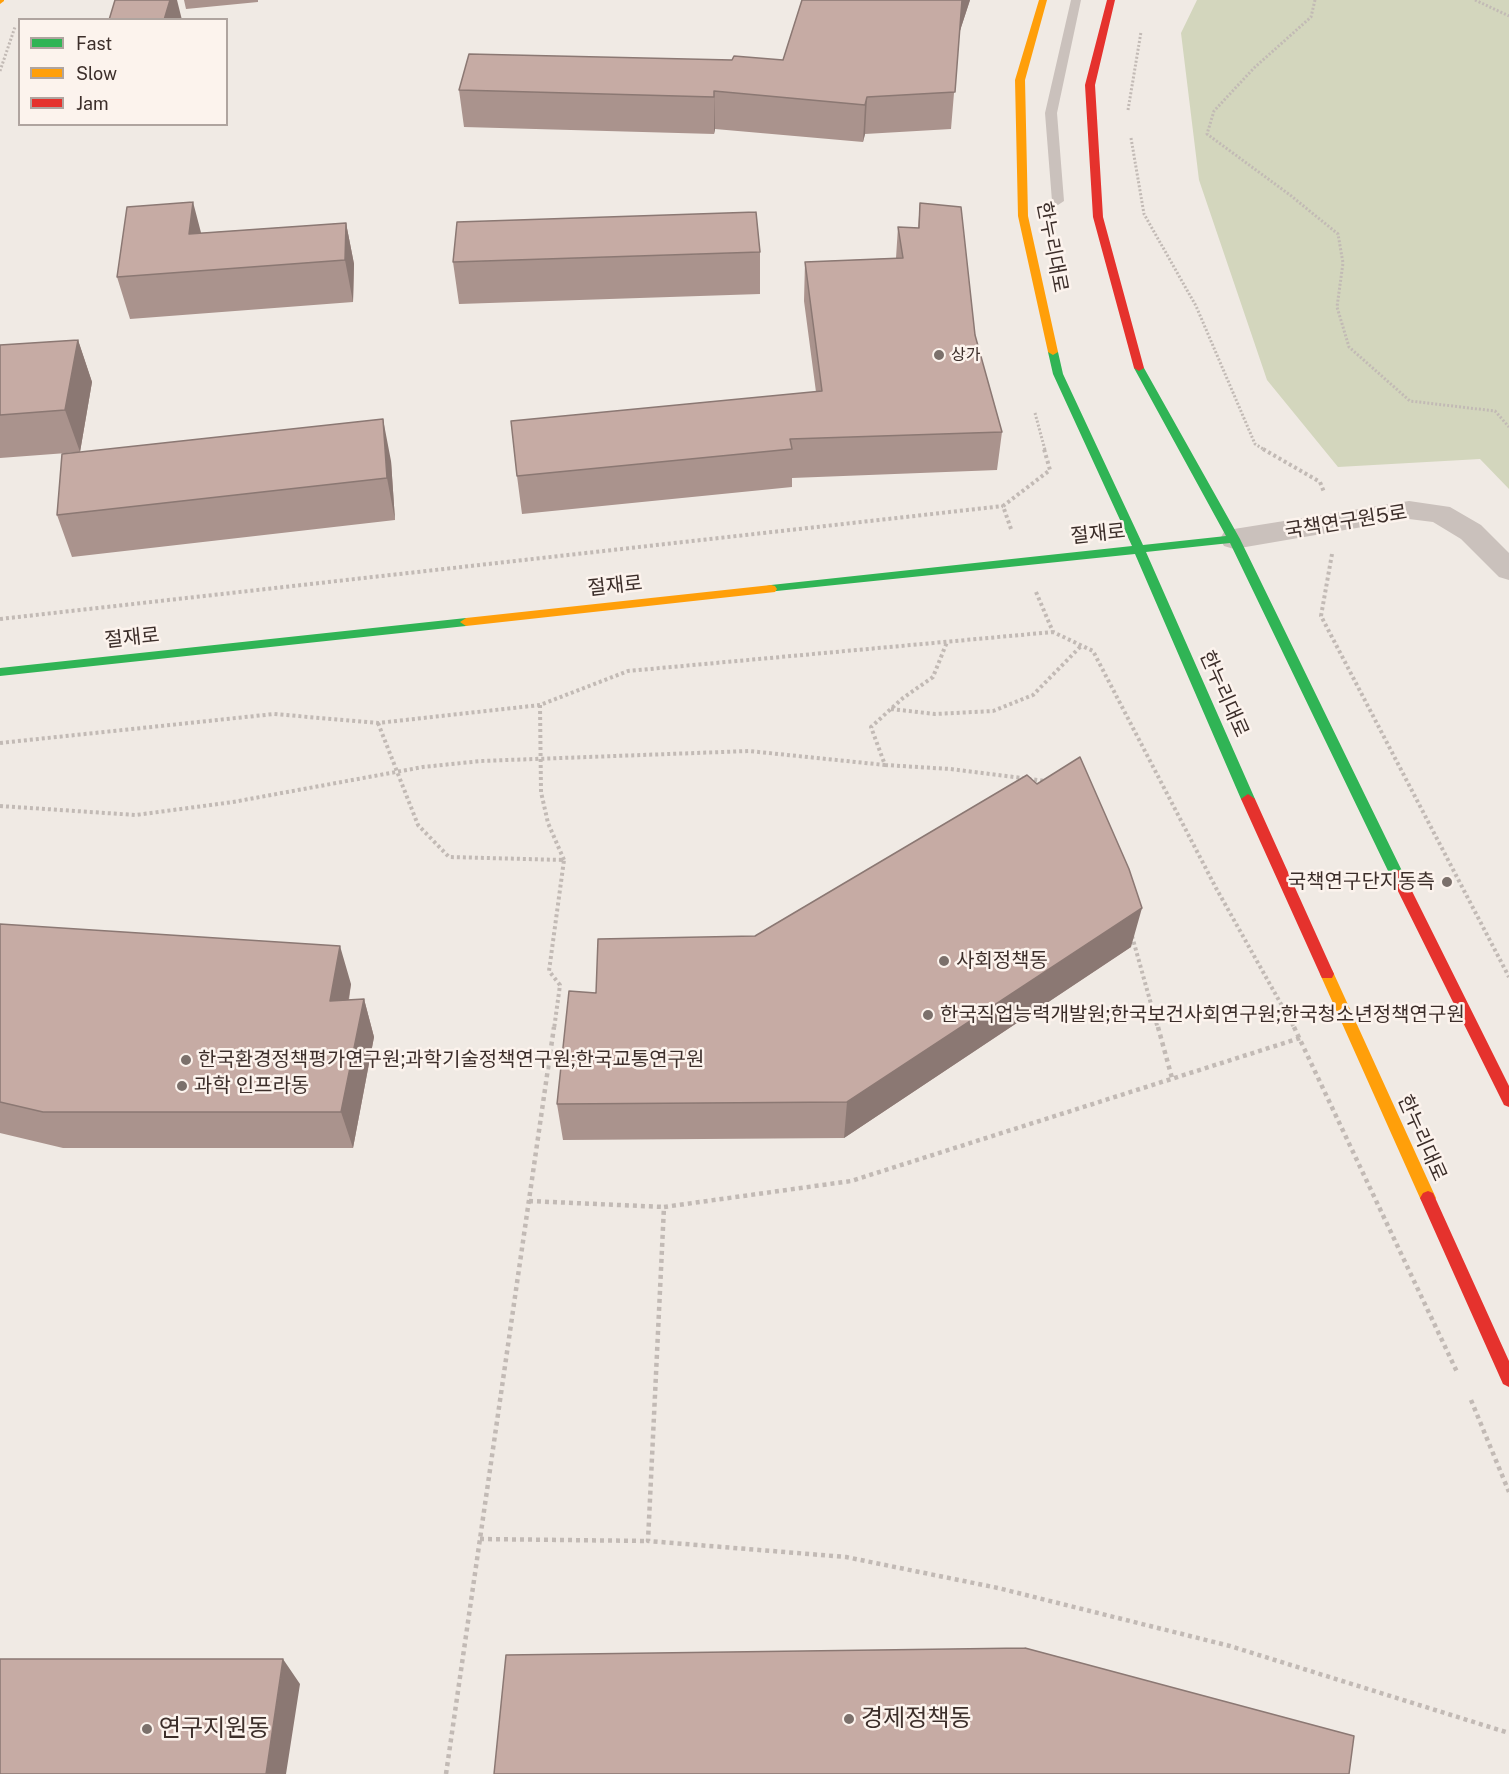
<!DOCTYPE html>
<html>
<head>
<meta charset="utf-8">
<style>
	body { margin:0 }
	#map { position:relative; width:1509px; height:1774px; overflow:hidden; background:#f0eae4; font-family:"Public Sans",sans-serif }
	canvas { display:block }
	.legend { position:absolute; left:18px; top:18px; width:210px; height:108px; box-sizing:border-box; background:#fcf3ed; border:2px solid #afa49f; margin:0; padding:8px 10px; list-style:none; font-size:18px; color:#3c2e2a }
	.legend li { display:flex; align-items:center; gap:12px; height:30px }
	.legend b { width:30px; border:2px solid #afa49f }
</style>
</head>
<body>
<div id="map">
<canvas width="1509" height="1774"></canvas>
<ul class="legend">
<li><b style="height:8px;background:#30b455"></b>Fast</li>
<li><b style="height:8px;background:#ff9f0a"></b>Slow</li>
<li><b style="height:8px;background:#e5322d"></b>Jam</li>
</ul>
</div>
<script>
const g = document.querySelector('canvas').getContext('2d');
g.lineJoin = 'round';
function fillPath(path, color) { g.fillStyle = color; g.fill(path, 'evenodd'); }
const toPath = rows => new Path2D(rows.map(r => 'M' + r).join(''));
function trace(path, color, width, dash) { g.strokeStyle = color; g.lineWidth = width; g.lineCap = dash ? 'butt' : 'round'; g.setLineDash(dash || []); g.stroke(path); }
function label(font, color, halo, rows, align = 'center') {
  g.font = font + ' "Public Sans","Noto Sans KR",sans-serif'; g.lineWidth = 5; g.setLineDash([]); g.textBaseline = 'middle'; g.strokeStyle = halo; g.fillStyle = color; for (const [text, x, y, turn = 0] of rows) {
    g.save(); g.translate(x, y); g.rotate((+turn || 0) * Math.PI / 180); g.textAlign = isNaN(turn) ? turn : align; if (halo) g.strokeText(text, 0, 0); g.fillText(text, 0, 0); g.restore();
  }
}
const green = toPath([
	[1197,0,1509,0,1509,489,1480,459,1338,467,1267,380,1199,180,1181,33]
]);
const pathFar2 = toPath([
	[1315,0,1311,17,1254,68,1214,111,1207,134,1290,195,1338,234,1343,263,1337,307,1349,347,1410,401,1495,411,1509,427],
	[1475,0,1509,16],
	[0,71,15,27],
	[1128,110,1141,32],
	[1131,138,1144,214,1196,306,1255,444,1265,450],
	[1035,413,1045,450]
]);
const pathFar1 = toPath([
	[1263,449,1320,482,1324,492],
	[1011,529,1003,506,1050,470,1044,449],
	[1332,554,1321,616,1509,977],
	[1036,592,1053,632,1093,651,1216,888,1295,1029],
	[0,619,1003,506],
	[540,705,541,792,548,823,564,860],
	[891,709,935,714,993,711,1033,695,1081,646],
	[378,723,418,825,449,857,564,860,549,971,560,985,554,1029],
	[0,743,274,714,378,723,540,705,628,671,1053,632],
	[885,765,950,769,1046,781],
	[0,806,136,815,233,802,423,767,481,761,749,751,885,765,871,727,903,698,933,677,947,642],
	[1132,936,1158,1029]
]);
const path = toPath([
	[1158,1027,1172,1078],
	[1294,1027,1457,1372],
	[1300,1038,851,1181,664,1207,648,1541,846,1557,998,1588,1230,1646,1509,1733],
	[529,1201,664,1207],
	[1471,1400,1509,1492],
	[480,1539,648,1541],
	[446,1774,554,1027]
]);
const lane = toPath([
	[1071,0,1081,0,1057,113,1064,201,1058,205,1052,201,1045,113,1071,0]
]);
const street = toPath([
	[1409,501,1450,507,1481,525,1509,553,1509,580,1499,577,1461,539,1433,522,1409,519,1234,549,1224,546,1220,539,1224,532,1234,529,1409,501]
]);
const fast = toPath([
	[1053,349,1058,352,1063,374,1143,545,1226,536,1134,368,1139,365,1144,368,1240,539,1404,875,1402,879,1392,879,1390,875,1230,543,1146,552,1255,799,1248,804,1241,799,1135,554,767,592,765,589,767,586,771,585,1132,546,1053,374,1048,352,1053,349],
	[466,618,472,622,466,626,0,676,0,668,466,618]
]);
const slow = toPath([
	[0,0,4,0,4,1,0,4,0,0],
	[1039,0,1047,0,1025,80,1028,216,1058,352,1053,355,1048,352,1018,216,1015,80,1039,0],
	[771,585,775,586,777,589,775,592,466,626,460,622,466,618,771,585],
	[1327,968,1332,970,1334,974,1436,1198,1433,1203,1428,1205,1423,1203,1420,1198,1320,974,1322,970,1327,968]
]);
const jam = toPath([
	[1107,0,1115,0,1095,85,1103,217,1144,368,1139,371,1134,368,1093,217,1085,85,1107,0],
	[1248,794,1255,799,1334,974,1332,978,1322,978,1320,974,1241,799,1248,794],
	[1397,870,1402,871,1404,875,1509,1086,1509,1107,1504,1105,1390,875,1392,871,1397,870],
	[1428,1191,1433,1193,1509,1361,1509,1387,1503,1384,1420,1198,1423,1193,1428,1191]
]);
const wall = toPath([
	[184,0,258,0,258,2,186,9],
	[802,0,970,0,959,33,951,129,865,134,863,142,715,129,714,134,464,127,459,90,732,60,783,60],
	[920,203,975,335,1002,432,997,470,792,478,792,487,522,514,517,476,816,392,804,301,805,262,896,258,898,227,918,228],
	[346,223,354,264,353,302,130,319,117,277,201,233],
	[760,252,760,294,459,304,453,262],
	[78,340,92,382,80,452,0,458,0,345],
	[391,461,395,520,72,557,57,515],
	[0,924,351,984,349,1000,364,999,374,1037,353,1148,63,1148,0,1133],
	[1131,947,844,1138,563,1140,557,1104,596,993]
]);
const shadedWall = toPath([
	[170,0,177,0,182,20,164,20],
	[962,0,970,0,959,34],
	[714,91,715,129,714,134],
	[867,97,865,134,863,142,865,105],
	[193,202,204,244,189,234],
	[346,223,354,264,353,302,345,260],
	[78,340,92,382,80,452,65,410],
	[383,419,391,461,395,520,387,478],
	[1142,908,1131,947,844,1138,847,1102],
	[340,946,351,984,342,1038,330,1001],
	[364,999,374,1037,353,1148,341,1112],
	[283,1659,300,1684,286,1774,266,1774]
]);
const building = toPath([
	[115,0,170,0,164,20,109,20,115,0],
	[802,0,962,0,955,92,867,97,865,105,714,91,714,97,459,90,469,54,732,60,734,56,783,60,802,0],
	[193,202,189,234,346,223,345,260,117,277,127,207,193,202],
	[920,203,961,207,975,335,1002,432,790,439,792,449,517,476,511,421,822,391,805,262,903,258,898,227,919,228,920,203],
	[756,212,760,252,453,262,457,222,756,212],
	[78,340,65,410,0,415,0,345,78,340],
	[383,419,387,478,57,515,62,454,383,419],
	[1080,757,1129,869,1142,908,847,1102,557,1104,569,991,596,993,598,939,755,936,1027,775,1037,784,1080,757],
	[0,924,340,946,330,1001,364,999,341,1112,43,1112,0,1102,0,924],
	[1025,1648,1354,1736,1349,1774,494,1774,506,1655,1025,1648],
	[0,1659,283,1659,266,1774,0,1774,0,1659]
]);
const markers = [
	[939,355,6,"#7b706b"],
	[1447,882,6,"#7b706b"],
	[944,961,6,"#7b706b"],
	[928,1015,6,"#7b706b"],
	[186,1060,6,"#7b706b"],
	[182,1086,6,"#7b706b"],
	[849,1719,6,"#7b706b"],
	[147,1729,6,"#7b706b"]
];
const farPoinames = [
	["상가",951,355]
];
const streetNames = [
	["한누리대로",1052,247,79],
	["국책연구원5로",1346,522,-9],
	["절재로",1098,534,-6],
	["절재로",615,586,-6],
	["절재로",132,638,-6],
	["한누리대로",1224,694,66],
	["한누리대로",1422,1138,66]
];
const poiNames = [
	["국책연구단지동측",1435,882,"right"],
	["사회정책동",956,961],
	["한국직업능력개발원;한국보건사회연구원;한국청소년정책연구원",940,1015],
	["한국환경정책평가연구원;과학기술정책연구원;한국교통연구원",198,1060],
	["과학 인프라동",194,1086]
];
const nearPoinames = [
	["경제정책동",861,1719],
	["연구지원동",159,1729]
];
fillPath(green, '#d3d6bd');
trace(pathFar2, '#c2bab5', 3, [2, 2]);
trace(pathFar1, '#c2bab5', 4, [3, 3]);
trace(path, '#c2bab5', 4.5, [4, 4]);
fillPath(lane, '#cac1bc');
fillPath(street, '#cac1bc');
fillPath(fast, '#30b455');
fillPath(slow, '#ff9f0a');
fillPath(jam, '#e5322d');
fillPath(wall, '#aa938d');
fillPath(shadedWall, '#8b7873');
fillPath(building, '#c6aba4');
trace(building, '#8b7873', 1.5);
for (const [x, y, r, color] of markers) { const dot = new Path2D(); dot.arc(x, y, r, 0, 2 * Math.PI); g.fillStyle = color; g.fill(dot); trace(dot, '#fcf3ed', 2); }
label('16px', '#3c2e2a', '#fcf3ed', farPoinames, 'left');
label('20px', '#3c2e2a', '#fcf3ed', streetNames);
label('20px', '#3c2e2a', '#fcf3ed', poiNames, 'left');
label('24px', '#3c2e2a', '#fcf3ed', nearPoinames, 'left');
</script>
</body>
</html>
